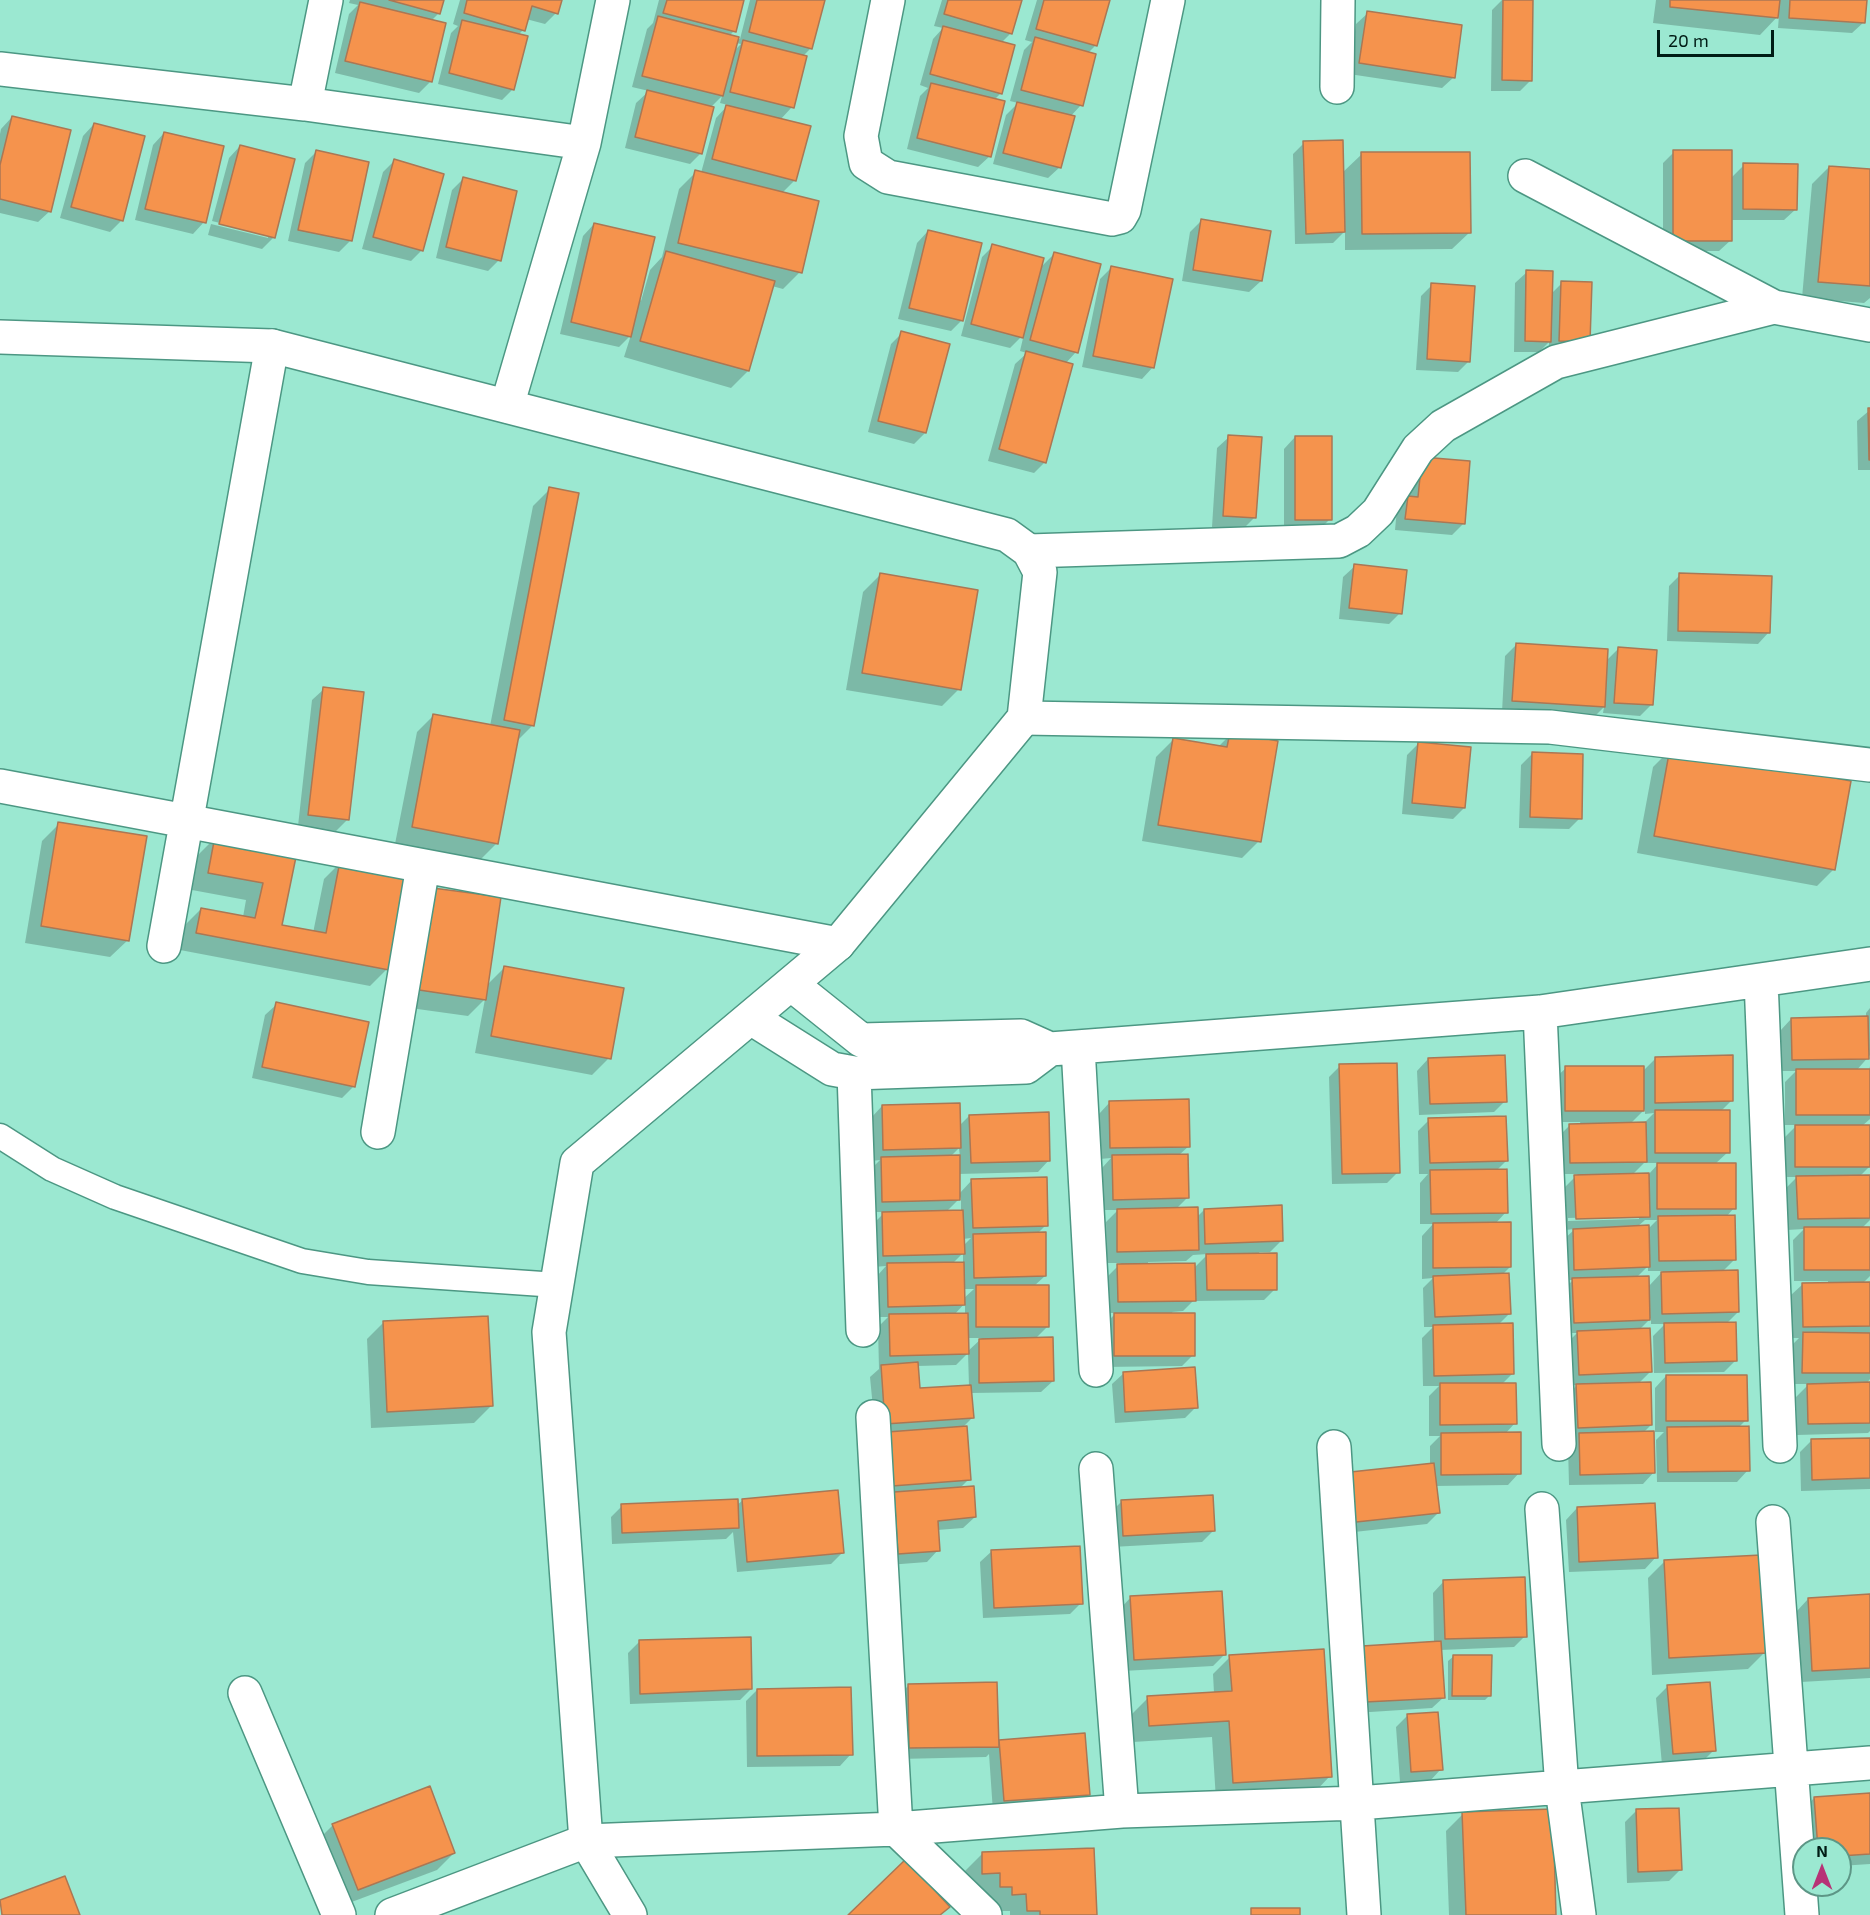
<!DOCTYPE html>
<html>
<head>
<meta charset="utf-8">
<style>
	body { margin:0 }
	#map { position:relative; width:1870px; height:1915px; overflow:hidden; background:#9be8d1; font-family:"Exo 2",sans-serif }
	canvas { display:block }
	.north { position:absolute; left:1792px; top:1837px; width:60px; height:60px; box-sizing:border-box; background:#9be8d1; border:2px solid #5d9686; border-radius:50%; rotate:0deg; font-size:16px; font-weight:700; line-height:24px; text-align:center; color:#001c15 }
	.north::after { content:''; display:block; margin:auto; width:21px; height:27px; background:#b73276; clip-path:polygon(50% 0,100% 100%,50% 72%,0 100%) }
	.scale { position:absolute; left:1657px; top:30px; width:117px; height:27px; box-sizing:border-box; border:3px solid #001c15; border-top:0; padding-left:8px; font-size:18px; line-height:21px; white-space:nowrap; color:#001c15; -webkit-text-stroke:4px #9be8d1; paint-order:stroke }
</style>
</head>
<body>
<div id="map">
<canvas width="1870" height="1915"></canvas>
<div class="north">N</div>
<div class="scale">20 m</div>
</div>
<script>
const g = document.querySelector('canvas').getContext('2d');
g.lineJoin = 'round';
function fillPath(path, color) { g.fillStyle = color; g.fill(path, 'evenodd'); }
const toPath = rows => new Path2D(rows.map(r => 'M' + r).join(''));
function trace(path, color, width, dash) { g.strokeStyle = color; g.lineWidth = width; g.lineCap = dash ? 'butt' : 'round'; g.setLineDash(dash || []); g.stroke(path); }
const shadow = toPath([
	[350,0,442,0,439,13,431,21,431,81,419,93,335,73,349,14,358,5,349,3],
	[460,0,560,0,556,13,545,24,526,19,523,30,518,35,513,89,502,100,438,84,451,33,458,26,453,24],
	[659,0,742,0,734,31,729,36,740,39,750,0,823,0,811,48,802,57,792,107,780,120,795,180,782,193,800,272,783,289,772,286,748,371,731,388,624,357,631,335,619,347,560,334,583,236,594,224,641,301,650,270,662,257,679,189,696,172,701,173,716,118,728,105,720,103,722,96,710,108,701,153,690,164,625,148,636,103,649,91,632,87,647,29,653,23],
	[736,43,741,44,733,52],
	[942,0,1020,0,1010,34,1001,43,1001,93,994,100,990,156,978,167,907,149,920,96,928,88,920,85,933,39,943,28,934,26],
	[1037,0,1109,0,1096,45,1088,53,1081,105,1070,117,1060,167,1048,178,993,164,1006,115,1018,103,1010,101,1024,50,1032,42,1025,40],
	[1502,0,1531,0,1531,80,1520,91,1491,91,1492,10],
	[1656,0,1865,0,1864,22,1852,33,1778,28,1779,15,1760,35,1653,23],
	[1368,13,1454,77,1442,88,1349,74,1356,24],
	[12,117,50,211,38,222,0,213,0,134,1,129],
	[94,124,121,221,110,232,60,218,83,136],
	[164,133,204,222,193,234,135,220,153,145],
	[1304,143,1342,173,1362,154,1470,232,1452,249,1345,250,1345,231,1333,243,1295,244,1293,154],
	[240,146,274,237,262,249,208,235,211,224,268,238,268,235,212,221,229,158],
	[316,152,350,241,339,252,288,241,305,163],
	[1674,152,1731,178,1744,165,1796,209,1784,220,1731,220,1731,240,1719,251,1663,251,1663,163],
	[394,161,422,250,411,261,362,249,383,172],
	[1829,167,1870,171,1870,298,1864,303,1802,298,1812,184],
	[463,179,499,260,488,271,436,258,452,190],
	[1201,221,1261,281,1249,292,1182,281,1190,232],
	[928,231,962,320,951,331,898,319,917,243],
	[993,246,1039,269,1054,254,1076,352,1065,364,1045,462,1034,473,988,461,1015,364,1027,353,1020,351,1024,334,1010,348,961,336,982,257],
	[1112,267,1153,367,1142,379,1082,367,1100,279],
	[1527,272,1551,294,1562,283,1588,342,1549,352,1549,342,1539,352,1514,352,1515,283],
	[1432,285,1469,361,1458,372,1416,370,1421,296],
	[902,333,925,433,914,444,868,432,891,344],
	[1870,410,1870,470,1858,470,1857,421],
	[1229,437,1255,517,1244,528,1212,527,1217,448],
	[1295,437,1330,519,1319,530,1284,530,1284,449],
	[1422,459,1463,524,1452,535,1395,530,1397,509,1409,497,1411,470],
	[550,489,533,725,516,742,497,843,480,860,395,844,417,732,434,715,490,726,533,506],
	[1355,566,1400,613,1389,624,1339,619,1343,577],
	[880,575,959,689,942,706,846,690,863,592],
	[1680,575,1769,632,1758,644,1667,641,1669,586],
	[1517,644,1606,661,1618,649,1651,705,1640,716,1603,713,1604,707,1593,718,1502,712,1505,656],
	[324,689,348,819,336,831,298,826,312,700],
	[1231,734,1259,841,1242,858,1142,841,1156,757,1173,740,1218,747],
	[1418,744,1464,808,1453,819,1402,814,1407,755],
	[1670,750,1834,869,1817,886,1637,853,1653,767],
	[1532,754,1580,818,1569,829,1519,828,1521,765],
	[59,824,128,940,110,957,25,943,42,841],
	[215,838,295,853,281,926,313,933,324,879,341,862,387,969,370,986,180,950,184,926,201,909,243,917,246,900,192,890,198,855],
	[417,906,487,985,505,967,609,1058,592,1075,475,1053,485,999,468,1016,403,1007],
	[277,1004,367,1023,353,1087,342,1098,252,1078,265,1015],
	[1870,1008,1870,1055,1856,1071,1869,1071,1870,1066,1870,1119,1862,1126,1870,1126,1870,1166,1860,1176,1870,1176,1870,1220,1862,1228,1870,1228,1870,1276,1863,1283,1870,1283,1870,1379,1866,1384,1870,1384,1870,1431,1868,1433,1797,1435,1796,1397,1809,1384,1791,1384,1792,1345,1799,1338,1792,1338,1791,1295,1803,1284,1828,1284,1828,1281,1794,1281,1793,1240,1804,1229,1787,1230,1786,1188,1797,1177,1784,1177,1784,1138,1797,1125,1785,1125,1785,1082,1796,1071,1781,1071,1780,1031,1791,1019,1866,1017,1866,1013],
	[1428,1059,1505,1101,1494,1112,1419,1115,1417,1071],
	[1655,1059,1732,1100,1721,1111,1728,1152,1715,1164,1734,1208,1726,1217,1734,1260,1722,1272,1738,1312,1726,1324,1735,1361,1724,1372,1654,1373,1653,1336,1665,1324,1651,1324,1651,1318,1639,1330,1651,1371,1638,1384,1651,1425,1643,1433,1654,1472,1643,1484,1569,1485,1568,1446,1576,1438,1567,1438,1566,1397,1577,1385,1568,1385,1566,1344,1577,1333,1563,1333,1562,1291,1573,1280,1564,1280,1562,1241,1575,1229,1565,1230,1564,1188,1578,1174,1559,1174,1559,1136,1570,1125,1581,1125,1580,1122,1554,1122,1554,1079,1566,1068,1643,1071],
	[1645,1109,1645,1114,1654,1113,1644,1123,1630,1124],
	[1644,1163,1659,1163,1648,1175,1632,1175],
	[1639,1216,1639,1219,1568,1221,1568,1218],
	[1645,1220,1657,1220,1647,1230,1637,1227],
	[1648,1266,1648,1271,1663,1271,1648,1287,1636,1278],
	[1340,1066,1398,1172,1387,1183,1332,1184,1329,1077],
	[1110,1102,1189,1146,1179,1155,1187,1198,1176,1209,1196,1218,1204,1210,1282,1240,1270,1252,1259,1252,1275,1289,1264,1300,1196,1301,1196,1298,1183,1311,1172,1312,1193,1355,1182,1366,1103,1367,1103,1326,1116,1313,1107,1313,1107,1277,1121,1263,1107,1263,1106,1222,1118,1210,1102,1210,1102,1168,1111,1158,1100,1159,1099,1114],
	[1208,1254,1194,1268,1148,1265,1148,1262,1186,1261,1193,1255],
	[882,1106,959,1126,969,1116,1049,1160,1038,1172,958,1174,959,1194,972,1180,1046,1225,1038,1233,1045,1276,1034,1286,1047,1327,1035,1339,1053,1381,1041,1392,971,1393,973,1417,962,1428,969,1479,960,1488,975,1517,963,1528,937,1530,938,1550,927,1562,888,1565,870,1377,879,1369,878,1327,888,1317,877,1317,877,1276,886,1266,873,1267,872,1225,885,1212,872,1212,870,1170,880,1160,872,1161,871,1118],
	[959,1148,960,1157,950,1157],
	[961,1197,961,1211,946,1212],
	[971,1238,963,1246,963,1239],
	[963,1253,963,1264,952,1264],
	[963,1289,974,1289,963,1299],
	[965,1303,965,1315,954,1315],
	[967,1338,982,1338,967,1352],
	[968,1353,969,1386,919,1390,917,1366,956,1365],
	[1429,1120,1507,1160,1496,1171,1506,1212,1495,1224,1510,1267,1502,1275,1509,1314,1498,1325,1513,1373,1502,1384,1515,1423,1505,1434,1519,1473,1508,1485,1435,1486,1439,1512,1427,1524,1336,1534,1430,1464,1430,1446,1440,1436,1429,1436,1429,1396,1439,1386,1423,1386,1422,1338,1433,1327,1424,1327,1423,1288,1433,1278,1422,1279,1422,1236,1433,1224,1420,1224,1420,1183,1428,1174,1419,1174,1418,1131],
	[384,1322,491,1406,474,1423,371,1428,367,1339],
	[1124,1373,1196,1407,1185,1418,1115,1423,1112,1384],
	[1666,1376,1746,1420,1738,1428,1748,1470,1737,1482,1657,1482,1656,1440,1664,1432,1655,1432,1655,1388],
	[1870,1439,1870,1489,1801,1491,1800,1452,1811,1441],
	[743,1500,842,1553,831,1564,737,1572,733,1532,726,1539,612,1544,611,1517,622,1506,736,1506],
	[1122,1501,1213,1531,1202,1542,1112,1547,1110,1513],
	[1577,1508,1656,1557,1645,1569,1569,1572,1566,1520],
	[992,1551,1081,1603,1070,1614,983,1618,980,1562],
	[1665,1561,1765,1652,1748,1669,1652,1675,1648,1578],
	[1444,1581,1525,1636,1514,1647,1440,1650,1444,1697,1432,1708,1355,1713,1352,1658,1434,1643,1433,1593],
	[1870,1595,1870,1678,1801,1682,1797,1611,1808,1599],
	[1131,1597,1224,1655,1213,1666,1123,1671,1120,1609],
	[639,1642,751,1689,740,1700,630,1704,628,1653],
	[1454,1656,1490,1695,1485,1700,1448,1700,1448,1661],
	[1230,1657,1330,1776,1313,1794,1216,1800,1212,1737,1133,1742,1131,1715,1148,1698,1214,1693,1213,1674],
	[909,1685,997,1741,1084,1735,1089,1794,1077,1806,993,1812,989,1754,986,1757,899,1759,898,1696],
	[1668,1686,1714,1750,1703,1761,1662,1765,1656,1698],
	[757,1690,851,1754,840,1766,747,1767,746,1701],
	[1407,1716,1441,1769,1430,1781,1400,1782,1396,1727],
	[1870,1795,1870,1864,1840,1866,1840,1849,1806,1849,1803,1810,1814,1798],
	[1636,1811,1680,1870,1669,1881,1627,1883,1625,1822],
	[1463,1814,1555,1915,1449,1915,1446,1831],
	[333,1825,454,1853,437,1870,341,1906,316,1842],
	[982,1854,1096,1915,1010,1915,1010,1911,995,1911,984,1903,983,1889,966,1890,965,1871]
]);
const building = toPath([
	[389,0,444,0,440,14,389,0],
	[467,0,562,0,558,14,532,6,525,31,464,13,467,0],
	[667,0,744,0,736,32,663,13,667,0],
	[757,0,825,0,812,49,749,32,757,0],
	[948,0,1022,0,1012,34,944,14,948,0],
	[1044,0,1110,0,1097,46,1036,29,1044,0],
	[1503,0,1533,0,1532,81,1502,80,1503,0],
	[1670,0,1780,0,1778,18,1670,7,1670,0],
	[1790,0,1867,0,1865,23,1789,18,1790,0],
	[360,2,446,23,432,82,345,61,360,2],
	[1367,11,1462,25,1455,78,1359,63,1367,11],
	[658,16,739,37,723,96,642,76,658,16],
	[462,20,528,36,514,90,449,73,462,20],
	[943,26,1015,45,1002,94,930,74,943,26],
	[1035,37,1096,54,1083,106,1021,90,1035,37],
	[743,40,807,56,794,108,730,92,743,40],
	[931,83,1005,101,991,157,917,138,931,83],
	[647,90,714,107,702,154,635,137,647,90],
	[1017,102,1075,116,1061,168,1003,153,1017,102],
	[726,105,811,126,796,181,712,159,726,105],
	[12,116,71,130,51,212,0,199,0,165,12,116],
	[94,123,145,136,123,221,71,207,94,123],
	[164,132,224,146,206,223,145,209,164,132],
	[1343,140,1345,232,1306,234,1303,141,1343,140],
	[240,145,295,159,275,238,219,224,240,145],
	[316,150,369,162,352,241,298,230,316,150],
	[1673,150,1732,150,1732,241,1673,241,1673,150],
	[1361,152,1470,152,1471,233,1362,234,1361,152],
	[394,159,444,174,423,251,373,237,394,159],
	[1743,163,1798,164,1797,210,1743,209,1743,163],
	[1829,166,1870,169,1870,286,1818,282,1829,166],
	[695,170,819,201,802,273,678,243,695,170],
	[463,177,517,191,501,261,446,247,463,177],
	[1201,219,1271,231,1262,281,1193,270,1201,219],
	[594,223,655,237,631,337,571,322,594,223],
	[928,230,982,243,963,321,909,308,928,230],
	[992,244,1044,258,1023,338,971,324,992,244],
	[666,251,775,281,749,371,640,341,666,251],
	[1054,252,1101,264,1078,353,1030,340,1054,252],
	[1111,266,1173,279,1154,368,1093,356,1111,266],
	[1526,270,1553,271,1551,342,1525,341,1526,270],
	[1561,281,1592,282,1590,342,1559,341,1561,281],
	[1431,283,1475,286,1470,362,1427,359,1431,283],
	[901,331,950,344,926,433,878,421,901,331],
	[1026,351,1073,364,1046,463,999,449,1026,351],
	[1868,408,1870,408,1870,460,1869,460,1868,408],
	[1228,435,1262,437,1256,518,1223,516,1228,435],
	[1295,436,1332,436,1332,520,1295,520,1295,436],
	[1422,457,1470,461,1465,524,1405,519,1408,496,1418,497,1422,457],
	[549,487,579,493,534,726,504,720,549,487],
	[1354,564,1407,570,1402,614,1349,608,1354,564],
	[880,573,978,590,961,690,862,673,880,573],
	[1679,573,1772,576,1770,633,1678,631,1679,573],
	[1516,643,1608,649,1605,707,1512,701,1516,643],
	[1618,647,1657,650,1653,705,1614,703,1618,647],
	[323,687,364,692,349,820,308,815,323,687],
	[433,714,520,730,498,844,412,827,433,714],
	[1230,732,1278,741,1261,842,1158,825,1173,738,1227,747,1230,732],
	[1418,742,1471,747,1465,808,1412,803,1418,742],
	[1670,748,1851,781,1835,870,1654,836,1670,748],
	[1532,752,1583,754,1582,819,1530,817,1532,752],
	[58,822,147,836,129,941,41,926,58,822],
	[215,836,297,852,282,925,326,933,340,861,407,874,389,970,196,933,201,908,255,918,263,883,208,873,215,836],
	[433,888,501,897,486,1000,419,990,433,888],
	[504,966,624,988,611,1059,491,1036,504,966],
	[276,1002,369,1022,355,1087,262,1067,276,1002],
	[1868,1016,1869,1059,1792,1060,1791,1018,1868,1016],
	[1505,1055,1507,1102,1430,1104,1428,1058,1505,1055],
	[1733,1055,1733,1101,1655,1103,1655,1057,1733,1055],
	[1397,1063,1400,1173,1342,1174,1339,1064,1397,1063],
	[1565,1066,1644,1066,1644,1111,1565,1111,1565,1066],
	[1796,1069,1870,1069,1870,1115,1796,1115,1796,1069],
	[1189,1099,1190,1147,1110,1148,1109,1101,1189,1099],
	[960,1103,961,1148,883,1150,882,1105,960,1103],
	[1655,1110,1730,1110,1730,1153,1655,1153,1655,1110],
	[1049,1112,1050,1161,971,1163,969,1115,1049,1112],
	[1506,1116,1508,1161,1430,1163,1428,1118,1506,1116],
	[1646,1122,1647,1162,1570,1163,1569,1124,1646,1122],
	[1795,1125,1870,1125,1870,1167,1795,1167,1795,1125],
	[1188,1154,1189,1198,1113,1200,1112,1155,1188,1154],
	[960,1155,960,1200,882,1202,881,1157,960,1155],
	[1657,1163,1736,1163,1736,1209,1657,1209,1657,1163],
	[1507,1169,1508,1213,1431,1214,1430,1170,1507,1169],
	[1649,1173,1650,1217,1576,1219,1574,1175,1649,1173],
	[1870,1175,1870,1218,1798,1219,1796,1176,1870,1175],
	[1047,1177,1048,1226,973,1228,971,1179,1047,1177],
	[1282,1205,1283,1241,1205,1244,1204,1209,1282,1205],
	[1198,1207,1199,1250,1117,1252,1117,1209,1198,1207],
	[963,1210,965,1254,883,1256,882,1212,963,1210],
	[1735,1215,1736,1260,1659,1261,1658,1216,1735,1215],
	[1511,1222,1511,1267,1433,1268,1433,1223,1511,1222],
	[1649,1225,1650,1267,1574,1270,1573,1229,1649,1225],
	[1804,1227,1870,1227,1870,1270,1804,1270,1804,1227],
	[1046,1232,1046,1276,974,1278,973,1234,1046,1232],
	[1277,1253,1277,1290,1207,1290,1206,1254,1277,1253],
	[964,1262,965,1305,888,1307,887,1263,964,1262],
	[1195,1263,1196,1301,1118,1302,1117,1264,1195,1263],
	[1738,1270,1739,1312,1662,1314,1661,1272,1738,1270],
	[1509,1273,1511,1314,1435,1317,1433,1276,1509,1273],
	[1649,1276,1650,1320,1574,1323,1572,1278,1649,1276],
	[1870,1282,1870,1326,1803,1327,1802,1283,1870,1282],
	[976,1285,1049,1285,1049,1327,976,1327,976,1285],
	[968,1313,969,1354,890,1356,889,1314,968,1313],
	[1114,1313,1195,1313,1195,1356,1114,1356,1114,1313],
	[488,1316,493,1406,387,1412,383,1321,488,1316],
	[1736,1322,1737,1361,1665,1363,1664,1323,1736,1322],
	[1513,1323,1514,1374,1434,1376,1433,1325,1513,1323],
	[1650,1328,1652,1372,1579,1375,1577,1331,1650,1328],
	[1803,1332,1870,1333,1870,1373,1802,1373,1803,1332],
	[1053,1337,1054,1381,979,1383,979,1339,1053,1337],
	[918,1362,920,1388,971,1385,974,1418,885,1424,881,1365,918,1362],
	[1195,1367,1198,1408,1125,1412,1123,1372,1195,1367],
	[1666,1375,1747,1375,1748,1421,1666,1421,1666,1375],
	[1651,1382,1652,1425,1578,1428,1576,1384,1651,1382],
	[1870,1382,1870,1423,1808,1424,1807,1384,1870,1382],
	[1440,1383,1516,1383,1517,1424,1440,1425,1440,1383],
	[967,1426,971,1480,892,1486,887,1432,967,1426],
	[1749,1426,1750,1471,1668,1472,1667,1427,1749,1426],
	[1654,1431,1655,1473,1580,1475,1579,1433,1654,1431],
	[1521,1432,1521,1474,1441,1475,1441,1433,1521,1432],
	[1870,1438,1870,1478,1812,1480,1811,1439,1870,1438],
	[1434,1463,1440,1513,1347,1523,1341,1473,1434,1463],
	[974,1486,976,1517,938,1521,940,1551,898,1554,894,1492,974,1486],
	[838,1490,844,1553,747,1562,742,1499,838,1490],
	[1213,1495,1215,1531,1123,1536,1121,1500,1213,1495],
	[738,1499,739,1528,622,1533,621,1504,738,1499],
	[1655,1503,1658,1558,1579,1562,1577,1507,1655,1503],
	[1080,1546,1083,1604,994,1608,991,1550,1080,1546],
	[1761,1555,1767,1653,1669,1658,1664,1560,1761,1555],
	[1525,1577,1527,1637,1445,1639,1443,1580,1525,1577],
	[1222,1591,1226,1655,1134,1660,1130,1596,1222,1591],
	[1870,1594,1870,1668,1812,1671,1808,1598,1870,1594],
	[751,1637,752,1689,640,1694,639,1640,751,1637],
	[1441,1641,1445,1698,1365,1702,1362,1646,1441,1641],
	[1324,1649,1332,1777,1233,1783,1229,1721,1149,1726,1147,1696,1232,1691,1229,1655,1324,1649],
	[1453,1655,1492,1655,1491,1696,1452,1696,1453,1655],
	[997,1682,999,1747,909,1748,908,1684,997,1682],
	[1710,1682,1716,1751,1673,1754,1667,1685,1710,1682],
	[851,1687,853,1755,757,1756,757,1689,851,1687],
	[1438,1712,1443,1770,1411,1772,1407,1714,1438,1712],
	[1085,1733,1090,1795,1004,1801,999,1740,1085,1733],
	[430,1786,455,1853,358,1890,332,1824,430,1786],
	[1870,1793,1870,1854,1840,1856,1840,1849,1818,1849,1814,1797,1870,1793],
	[1679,1808,1682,1870,1638,1872,1636,1809,1679,1808],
	[1553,1809,1556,1915,1466,1915,1462,1812,1553,1809],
	[1094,1848,1097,1915,1040,1915,1040,1911,1027,1911,1026,1894,1012,1895,1012,1887,1000,1887,1000,1873,982,1874,982,1852,1094,1848],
	[906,1859,950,1907,940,1915,848,1915,906,1859],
	[65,1876,80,1915,2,1915,0,1900,65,1876],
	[1251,1908,1300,1908,1300,1915,1251,1915,1251,1908]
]);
const lane = toPath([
	[0,1136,52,1169,115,1197,302,1261,368,1272,557,1285]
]);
const street = toPath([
	[888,0,861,136,866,163,888,177,1112,219,1120,217,1124,210,1168,0],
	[0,69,305,104,584,143],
	[1337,87,1338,0],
	[305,104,326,0],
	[1525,176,1774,307],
	[507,406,584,143,613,0],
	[1029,551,1339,541,1358,531,1378,512,1418,449,1443,426,1556,362,1774,307,1870,325],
	[1024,718,1550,727,1870,765],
	[0,786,838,944],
	[164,946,272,346],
	[1761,980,1780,1446],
	[791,984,861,1040,1021,1036,1050,1049,1540,1012,1870,964],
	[1540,1012,1559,1444],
	[751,1018,832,1069,854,1073,1026,1067,1050,1049],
	[1078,1047,1096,1370],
	[854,1073,863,1330],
	[378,1132,423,866],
	[873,1417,896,1829,985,1915],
	[1334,1447,1364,1915],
	[1096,1469,1122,1811],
	[1542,1509,1562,1788,1579,1915],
	[1773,1522,1802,1915],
	[245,1693,339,1915],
	[392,1915,586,1841,896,1829,1122,1811,1358,1803,1870,1763]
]);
const secondary = toPath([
	[0,337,272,346,1007,535,1029,551,1040,572,1024,718,838,944,577,1163,549,1332,586,1841,630,1915]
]);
fillPath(shadow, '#0003');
fillPath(building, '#f5934d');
trace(building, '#ab7754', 1.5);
trace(lane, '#4c9783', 27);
trace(street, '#4c9783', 36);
trace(secondary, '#4c9783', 36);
trace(lane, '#fff', 24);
trace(street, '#fff', 33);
trace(secondary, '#fff', 33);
</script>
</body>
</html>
